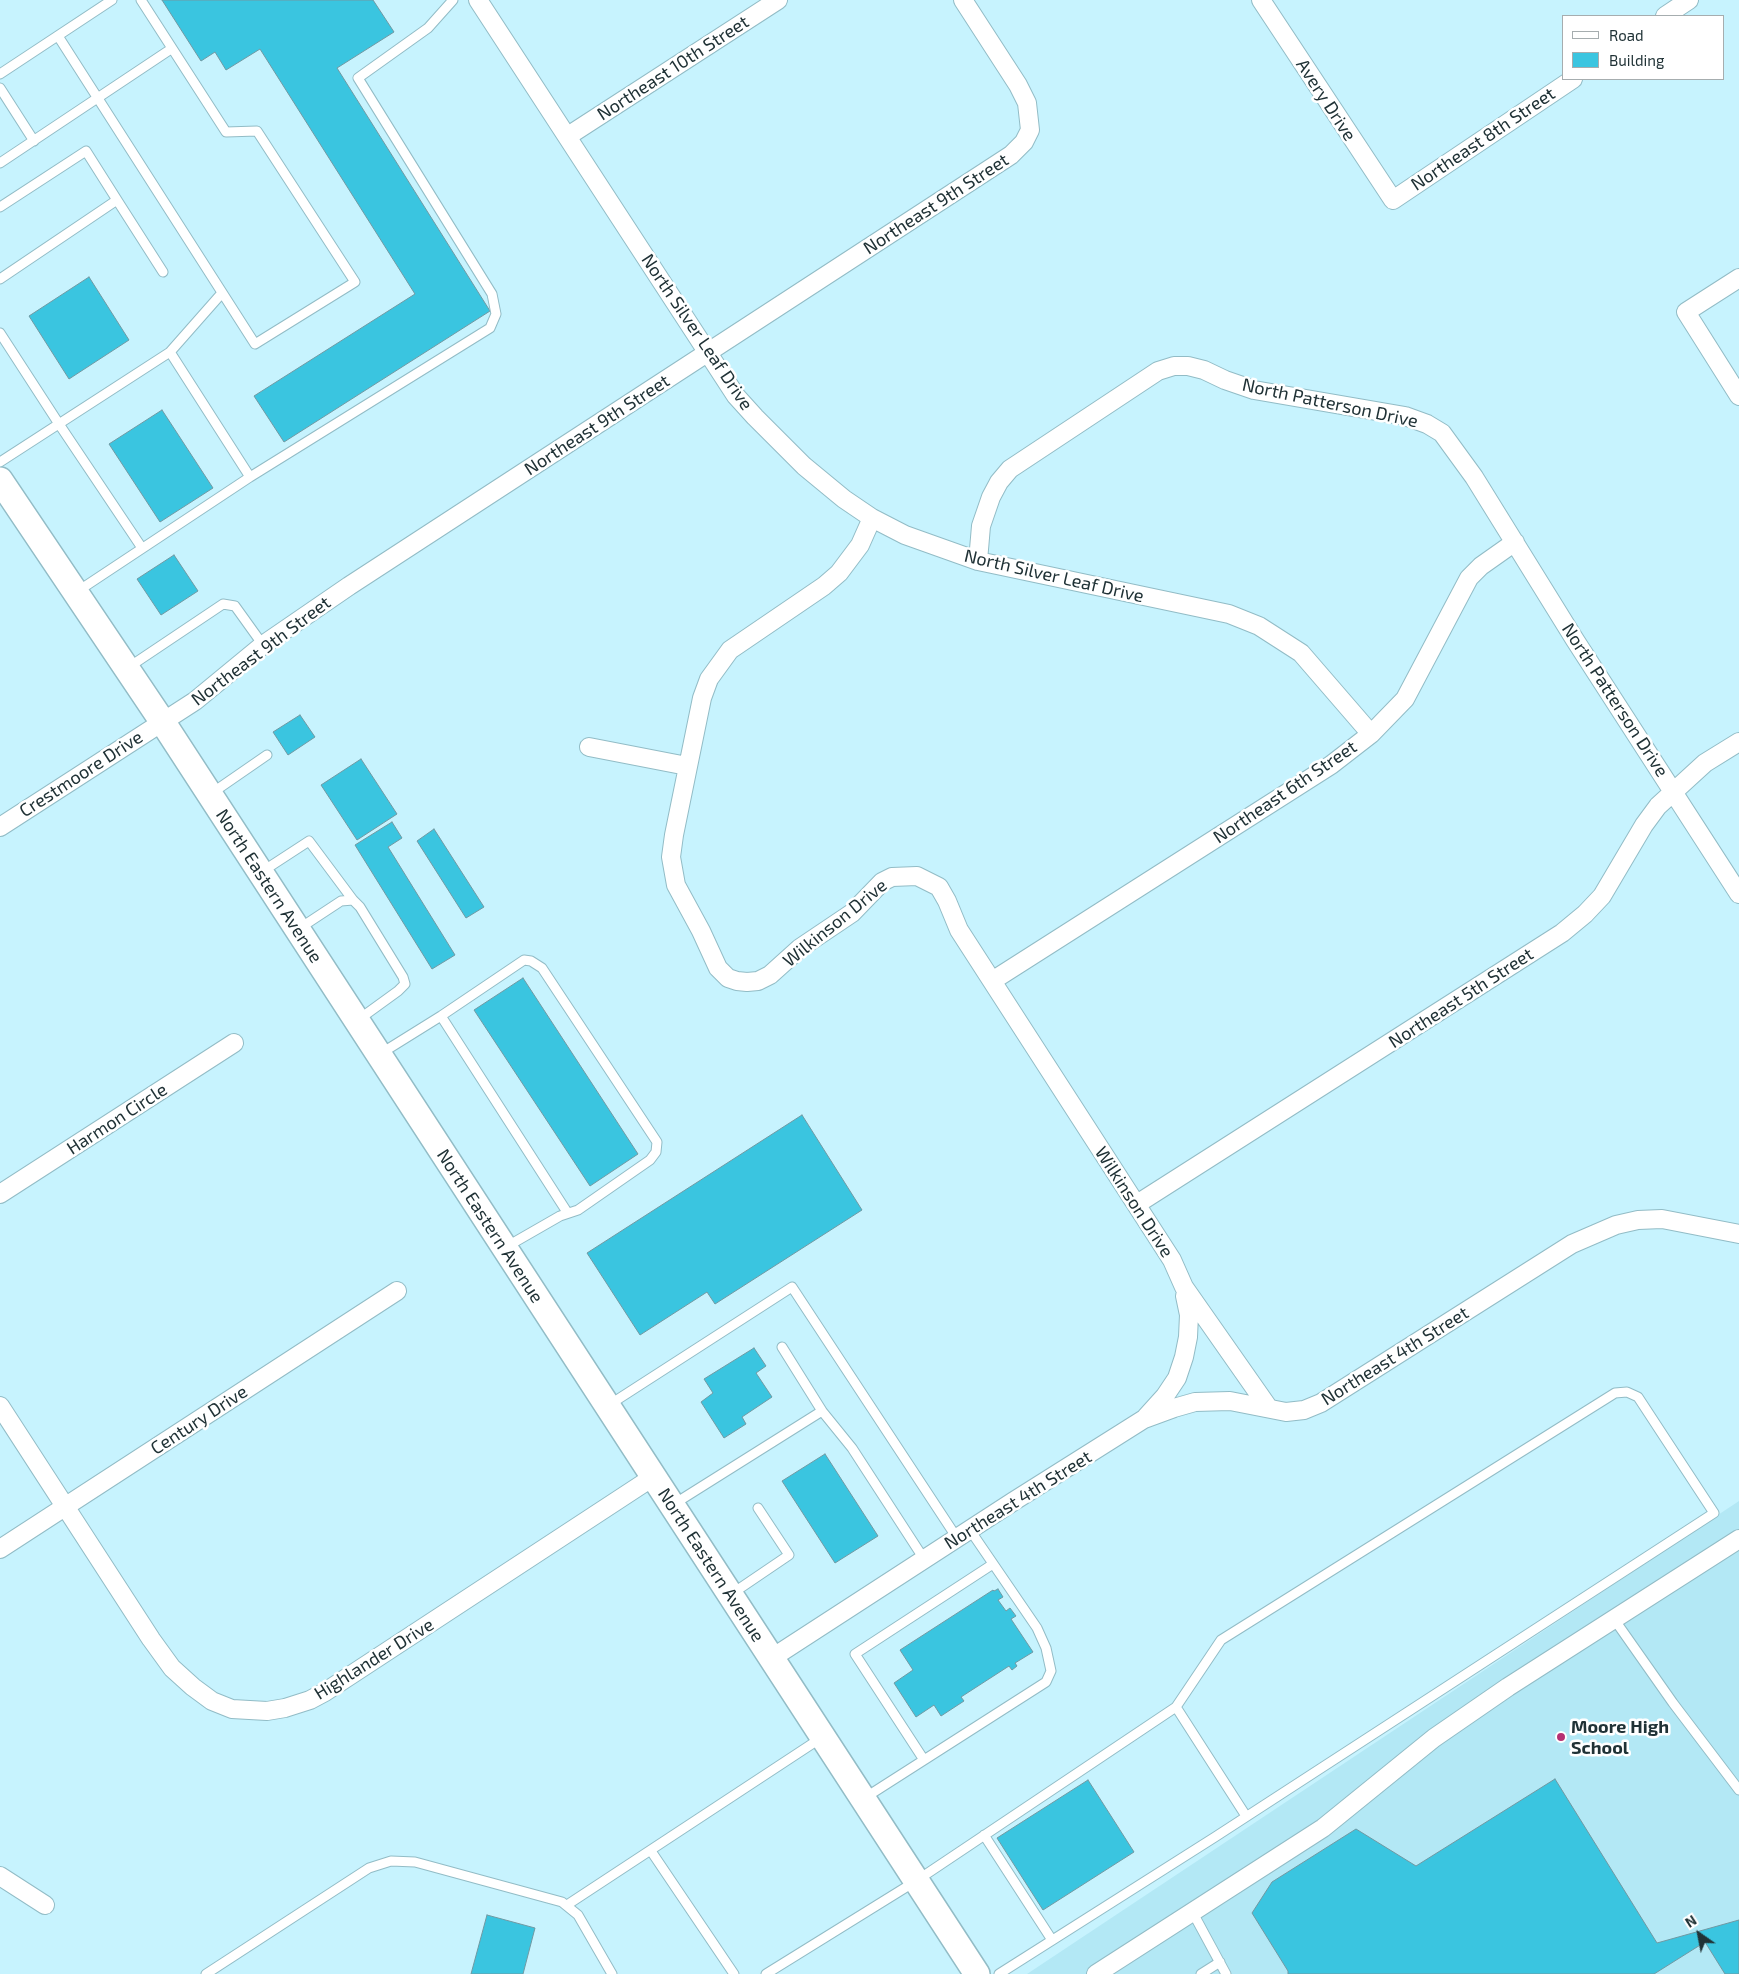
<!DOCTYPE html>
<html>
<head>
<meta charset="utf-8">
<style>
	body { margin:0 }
	#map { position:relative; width:1739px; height:1974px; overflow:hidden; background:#c7f3fe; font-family:"Exo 2",sans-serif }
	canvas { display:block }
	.legend { position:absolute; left:1562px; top:15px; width:162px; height:65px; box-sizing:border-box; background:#fff; border:1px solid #a6adaf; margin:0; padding:6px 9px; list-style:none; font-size:15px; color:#203236 }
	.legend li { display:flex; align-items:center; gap:10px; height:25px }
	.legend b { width:25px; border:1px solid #a6adaf }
	.north { position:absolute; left:1674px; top:1909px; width:50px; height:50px; -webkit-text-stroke:4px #fff; paint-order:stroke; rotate:327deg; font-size:14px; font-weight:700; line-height:20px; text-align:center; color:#203236 }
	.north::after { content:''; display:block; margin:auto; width:18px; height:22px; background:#203236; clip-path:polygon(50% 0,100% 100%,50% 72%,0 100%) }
</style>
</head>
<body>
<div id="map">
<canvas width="1739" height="1974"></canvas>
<ul class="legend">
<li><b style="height:6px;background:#fff"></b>Road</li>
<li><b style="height:14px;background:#3ac5e0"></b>Building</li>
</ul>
<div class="north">N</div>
</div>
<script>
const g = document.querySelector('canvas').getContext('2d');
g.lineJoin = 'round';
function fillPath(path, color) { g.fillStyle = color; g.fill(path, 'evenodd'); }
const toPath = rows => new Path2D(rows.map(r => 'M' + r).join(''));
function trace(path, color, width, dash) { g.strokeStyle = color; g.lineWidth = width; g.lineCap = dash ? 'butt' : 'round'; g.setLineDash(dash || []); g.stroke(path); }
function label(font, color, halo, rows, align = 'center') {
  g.font = font + ' "Exo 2",sans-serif'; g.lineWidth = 5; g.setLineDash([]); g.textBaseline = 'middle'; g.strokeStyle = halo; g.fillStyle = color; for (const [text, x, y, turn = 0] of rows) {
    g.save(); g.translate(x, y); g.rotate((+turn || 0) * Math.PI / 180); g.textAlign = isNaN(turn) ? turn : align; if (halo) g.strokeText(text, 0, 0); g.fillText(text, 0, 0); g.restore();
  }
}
const built = toPath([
	[1739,1501,1739,1974,1027,1974]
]);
const building = toPath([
	[162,0,373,0,394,32,337,68,490,311,284,442,254,396,415,294,260,49,226,70,215,52,201,61,162,0],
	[89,277,129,340,69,379,29,316,89,277],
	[162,410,213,488,160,522,109,444,162,410],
	[174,555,198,591,161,615,137,579,174,555],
	[300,715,315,737,288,755,273,732,300,715],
	[361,759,397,814,357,840,321,785,361,759],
	[392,822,402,838,388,847,455,955,432,969,355,845,392,822],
	[434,829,484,907,466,918,417,841,434,829],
	[523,978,638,1154,590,1186,474,1010,523,978],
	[802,1115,862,1210,715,1304,707,1292,640,1335,587,1253,802,1115],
	[754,1348,766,1366,756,1373,772,1397,742,1417,746,1424,724,1438,701,1402,713,1393,704,1379,754,1348],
	[825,1454,878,1536,835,1563,782,1481,825,1454],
	[998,1589,1003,1597,998,1600,1006,1611,1010,1608,1016,1616,1011,1619,1033,1652,1015,1663,1017,1666,1012,1670,1009,1666,961,1697,964,1701,941,1716,934,1705,916,1717,894,1683,913,1670,900,1650,993,1590,994,1591,998,1589],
	[1555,1779,1657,1943,1739,1920,1739,1974,1725,1974,1705,1942,1654,1974,1288,1974,1288,1971,1252,1913,1272,1882,1356,1829,1416,1866,1555,1779],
	[1088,1780,1134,1852,1043,1910,997,1838,1088,1780],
	[487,1915,535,1928,523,1974,471,1974,487,1915]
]);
const service = toPath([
	[58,36,255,344,355,282,257,131,226,132,141,0],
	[0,74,112,0],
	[0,88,34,141],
	[0,163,171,49],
	[0,207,86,151,117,200],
	[0,279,117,200,163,272],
	[0,333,59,424,142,548],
	[170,352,222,293],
	[0,462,170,352,250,477,78,591],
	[250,477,490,328,496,314,492,294,358,78,428,28,453,0],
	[129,667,223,604,235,606,263,645],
	[212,793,267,755],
	[263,871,309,841,353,900],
	[300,928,341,901,353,900,360,907,403,977,405,984,398,991,358,1020],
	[441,1016,567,1212],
	[380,1054,441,1016,524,960,531,961,542,968,657,1142,656,1152,650,1160,578,1210,560,1216,506,1247],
	[782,1347,822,1411],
	[609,1405,792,1287,957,1538],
	[674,1504,822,1411,852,1448,924,1559],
	[733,1593,789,1555,758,1508],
	[1614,1619,1673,1703,1739,1790],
	[1176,1707,1246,1816],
	[924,1760,855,1654,993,1564],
	[863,1799,1046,1682,1051,1671,1046,1648,1037,1628,970,1530],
	[984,1835,1052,1940],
	[651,1851,734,1974],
	[567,1905,821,1738],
	[1193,1913,1226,1974],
	[206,1974,369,1868,391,1861,415,1862,562,1902,578,1915,612,1974],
	[766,1974,916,1881,1176,1707,1221,1640,1615,1393,1627,1392,1638,1397,1714,1513,1215,1837,999,1974],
	[1201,1974,1220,1962]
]);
const minor = toPath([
	[478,0,736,396,755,417,804,466,844,499,872,518,905,535,978,561,1229,614,1259,626,1301,653,1371,734],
	[1261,0,1393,200,1573,79],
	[1665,16,1689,0],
	[568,136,778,0],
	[1739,278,1686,312,1739,396],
	[872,518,860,545,839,573,824,586,730,650,709,679,702,698,674,835,671,857,676,885,701,931,718,968,728,978,737,981,747,982,758,981,770,975,800,948,852,913,882,882,892,877,917,876,939,887,947,901,959,930,1172,1260,1184,1287,1268,1407],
	[978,561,981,526,991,497,999,482,1010,469,1158,371,1174,366,1188,366,1204,370,1225,380,1254,390,1405,416,1427,424,1442,433,1474,477,1575,640,1739,894],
	[589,747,687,766],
	[0,827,195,701,263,645,349,586,1011,155,1024,142,1030,130,1027,103,1018,85,963,0],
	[992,981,1331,765,1371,734,1405,699,1469,578,1481,566,1515,542],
	[0,1194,234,1043],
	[1137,1204,1562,933,1585,914,1602,896,1644,825,1658,806,1705,763,1739,742],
	[0,1406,151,1639,172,1668,193,1687,212,1701,232,1709,267,1711,285,1708,310,1700,325,1692,653,1477],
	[1146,1417,1165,1396,1177,1378,1184,1357,1188,1337,1189,1315,1185,1296],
	[0,1549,397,1291],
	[772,1658,1014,1501,1144,1419,1174,1408,1195,1402,1230,1401,1286,1412,1304,1410,1321,1403,1572,1244,1616,1225,1638,1220,1662,1219,1739,1234],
	[0,1876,45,1905],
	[1096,1974,1323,1828,1434,1738,1508,1687,1739,1539]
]);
const secondary = toPath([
	[0,480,162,721,977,1974]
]);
const markers = [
	[1561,1737,5,"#b63073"]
];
const streetNames = [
	["Northeast 10th Street",673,68,-33],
	["Avery Drive",1326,100,57],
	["Northeast 8th Street",1483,139,-34],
	["Northeast 9th Street",936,204,-33],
	["North Silver Leaf Drive",697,332,56],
	["North Patterson Drive",1330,403,12],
	["Northeast 9th Street",597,425,-33],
	["North Silver Leaf Drive",1054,576,13],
	["Northeast 9th Street",261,651,-37],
	["North Patterson Drive",1615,700,57],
	["Crestmoore Drive",81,774,-33],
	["Northeast 6th Street",1285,792,-34],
	["North Eastern Avenue",269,886,57],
	["Wilkinson Drive",835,923,-39],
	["Northeast 5th Street",1461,998,-33],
	["Harmon Circle",117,1119,-33],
	["Wilkinson Drive",1134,1202,57],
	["North Eastern Avenue",490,1226,57],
	["Northeast 4th Street",1395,1356,-32],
	["Century Drive",199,1420,-33],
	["Northeast 4th Street",1018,1500,-32],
	["North Eastern Avenue",711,1565,57],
	["Highlander Drive",374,1659,-32]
];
const poiNames = [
	["Moore High",1571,1727],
	["School",1571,1748]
];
fillPath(built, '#b3e8f5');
fillPath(building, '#3ac5e0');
trace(building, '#7099a3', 1);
trace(service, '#92bcc6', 11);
trace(minor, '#92bcc6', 20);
trace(secondary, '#92bcc6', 28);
trace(service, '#fff', 9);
trace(minor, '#fff', 18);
trace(secondary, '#fff', 25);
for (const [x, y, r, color] of markers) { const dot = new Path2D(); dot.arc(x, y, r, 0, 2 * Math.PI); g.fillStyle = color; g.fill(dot); trace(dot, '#fff', 2); }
label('18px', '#203236', '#fff', streetNames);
label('bold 18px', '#203236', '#fff', poiNames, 'left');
</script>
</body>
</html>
